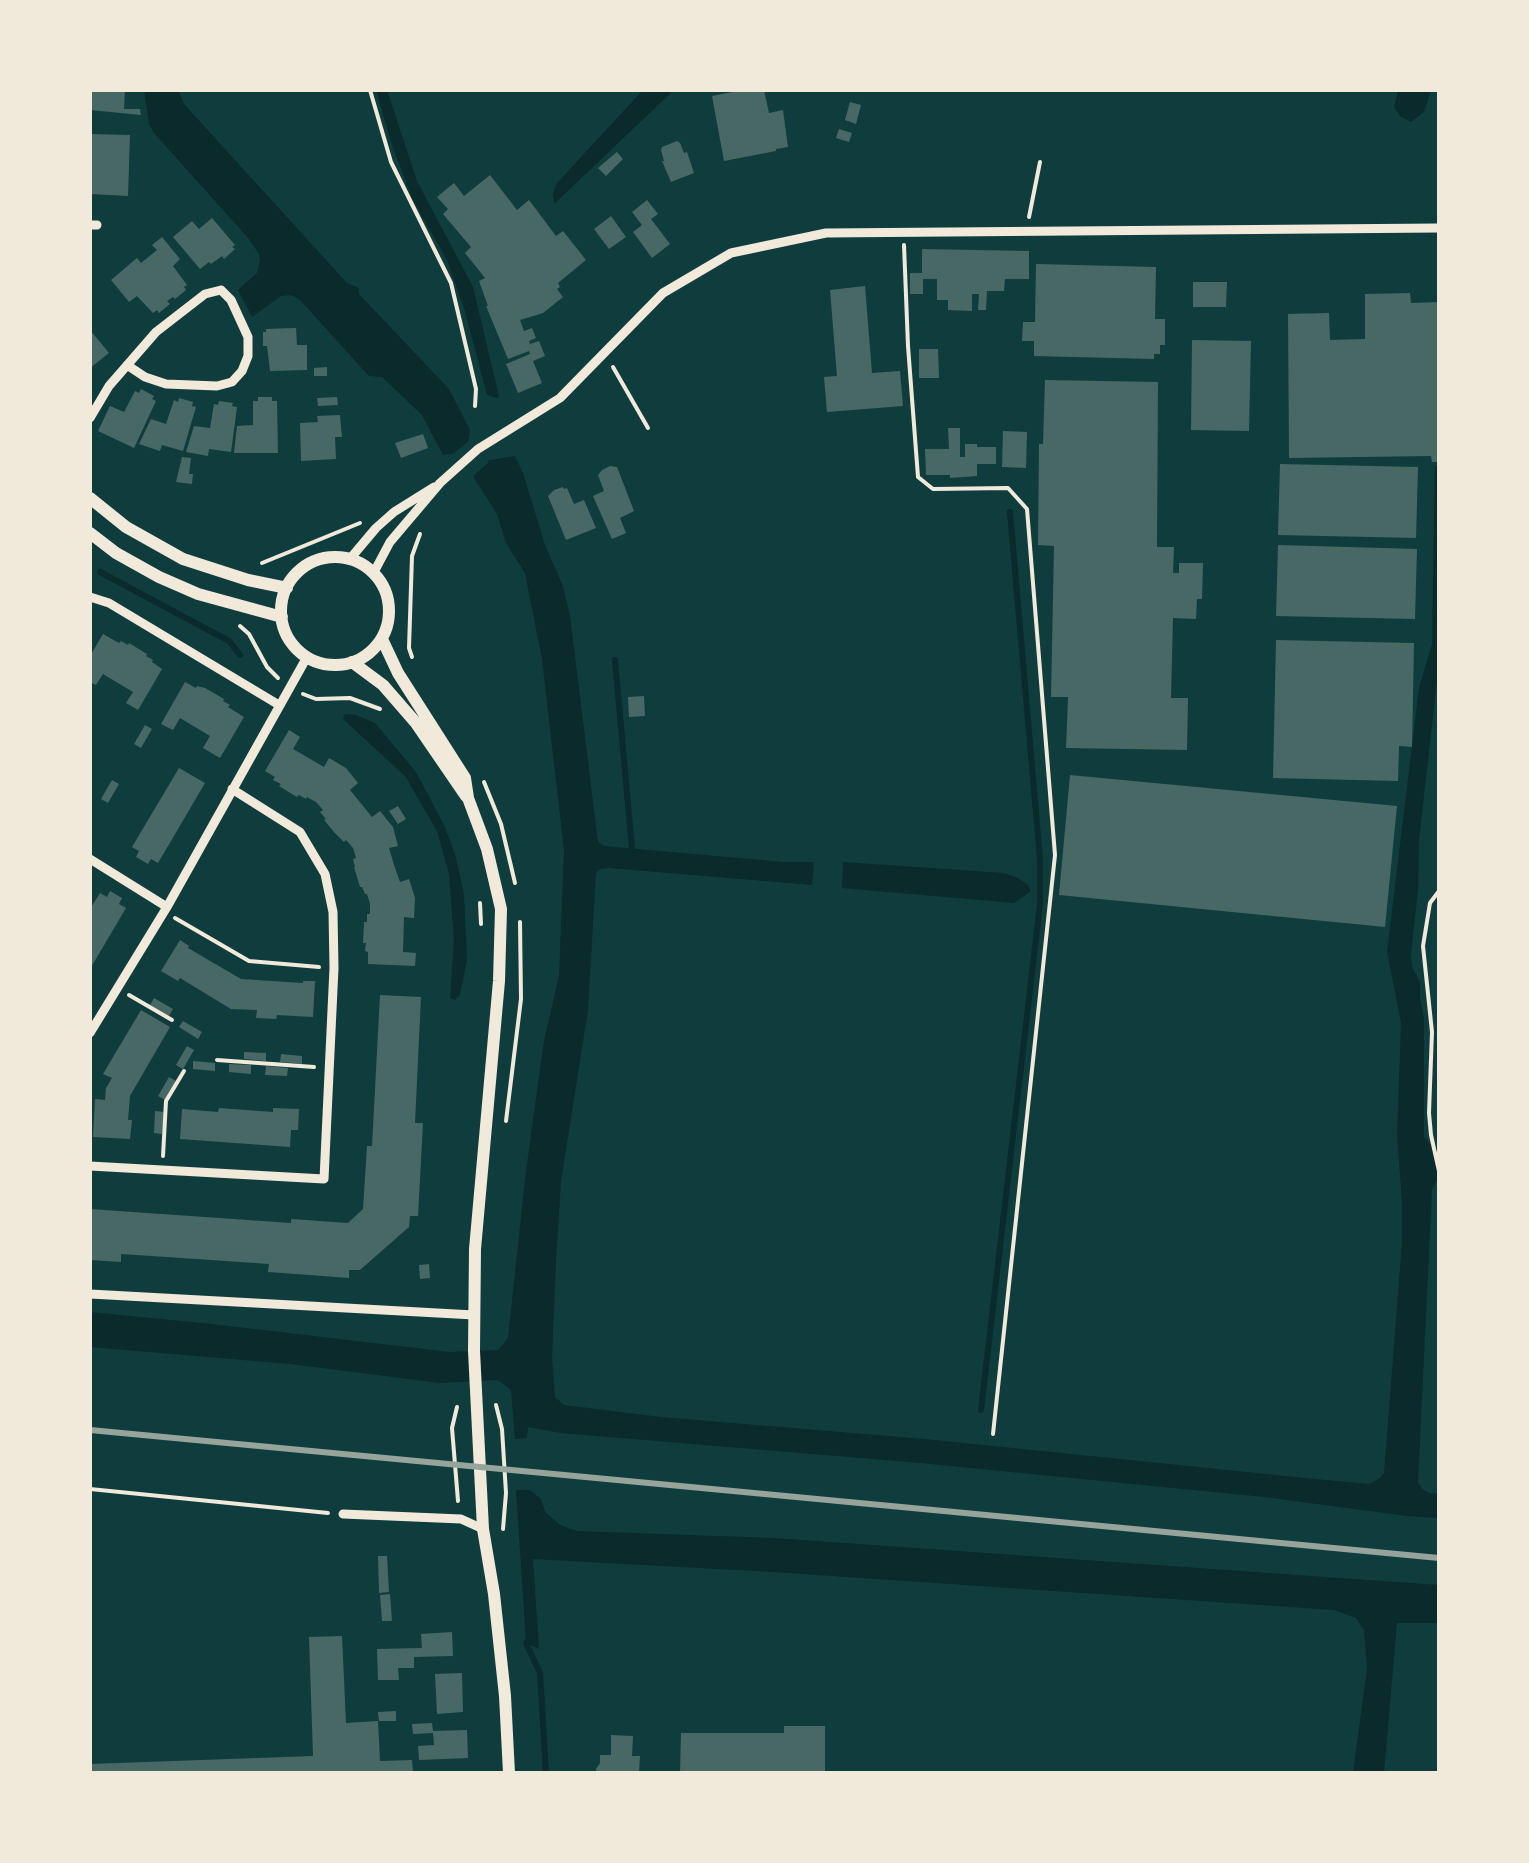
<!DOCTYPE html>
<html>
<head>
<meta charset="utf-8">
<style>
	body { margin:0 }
	#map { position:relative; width:1529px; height:1863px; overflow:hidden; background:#0f3d3e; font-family:"Archivo Narrow",sans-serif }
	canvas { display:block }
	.frame { position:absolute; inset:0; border:92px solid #f1e9da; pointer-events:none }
</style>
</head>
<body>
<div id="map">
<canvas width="1529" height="1863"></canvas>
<div class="frame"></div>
</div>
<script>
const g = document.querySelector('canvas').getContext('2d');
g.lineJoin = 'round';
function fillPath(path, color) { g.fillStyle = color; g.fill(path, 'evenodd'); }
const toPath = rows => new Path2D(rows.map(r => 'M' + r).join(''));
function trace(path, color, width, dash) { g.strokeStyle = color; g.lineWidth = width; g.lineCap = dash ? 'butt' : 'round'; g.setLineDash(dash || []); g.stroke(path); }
const water = toPath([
	[144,90,178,90,184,104,347,283,359,288,359,294,449,389,470,430,468,445,484,461,515,456,523,473,545,545,563,586,570,616,598,842,604,846,784,862,814,862,812,885,609,868,600,869,596,873,588,1010,561,1181,556,1262,552,1357,555,1397,564,1405,661,1417,925,1439,1315,1479,1369,1484,1380,1478,1384,1473,1402,1242,1402,1202,1397,1135,1401,1023,1387,952,1419,688,1432,644,1435,466,1439,466,1439,663,1419,840,1418,890,1411,954,1412,967,1420,982,1420,999,1424,1018,1424,1137,1430,1144,1439,1148,1439,1176,1432,1190,1418,1482,1422,1489,1429,1493,1439,1494,1439,1518,1407,1516,1264,1497,920,1463,561,1433,528,1427,527,1438,515,1439,511,1390,498,1380,440,1383,290,1364,90,1347,90,1312,212,1324,450,1352,498,1350,508,1338,526,1171,544,1040,559,976,564,850,542,659,525,573,506,543,497,514,458,453,443,455,422,415,382,377,369,376,300,300,291,295,281,296,252,317,238,290,257,273,260,261,259,254,249,239,154,133,149,124],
	[376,90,387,90,417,181,473,287,499,396,497,398,487,395,464,308,447,260,413,200,392,145],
	[643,90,674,90,554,204,553,193,557,183],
	[1398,90,1431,90,1424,112,1411,122,1400,116,1394,107],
	[345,714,356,715,375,723,416,772,444,825,455,854,464,894,467,960,460,995,455,1000,450,998,454,940,449,874,437,831,405,776,343,719],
	[843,862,1004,873,1018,878,1028,885,1031,891,1014,903,842,888],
	[516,1490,530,1490,541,1499,545,1512,560,1525,577,1531,774,1538,1439,1585,1439,1623,1397,1623,1384,1773,1353,1773,1367,1669,1364,1630,1356,1618,1334,1610,773,1572,533,1559,539,1649,526,1643]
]);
const pier = toPath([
	[470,440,489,462,472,477,452,455]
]);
const stream = toPath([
	[100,572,229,641,240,655],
	[615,660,632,849],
	[981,1410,1040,904,1040,859,1010,512],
	[526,1643,540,1673,546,1773]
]);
const building = toPath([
	[90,90,125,90,124,109,140,109,141,115,90,110],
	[743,90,764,90,769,113,783,110,788,147,776,149,776,151,724,161,712,96],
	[850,102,861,105,856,124,845,120],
	[839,129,852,133,849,142,836,138],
	[90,134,130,135,128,196,90,194],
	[677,141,680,143,684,153,687,152,694,173,671,182,662,161,664,161,661,150,662,147],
	[617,152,623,159,606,176,598,168],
	[490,175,517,210,529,200,556,236,563,231,586,260,558,283,560,287,557,289,563,297,543,313,520,320,524,331,532,328,536,338,529,341,530,344,539,341,545,356,533,361,542,383,518,393,506,364,530,354,529,351,508,359,486,306,488,306,479,281,485,278,465,253,471,247,443,214,448,209,437,197,454,183,464,196],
	[647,200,658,214,651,219,670,244,652,258,633,232,642,225,632,212],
	[611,216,626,237,609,249,594,229],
	[212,218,235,245,232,247,235,249,224,259,222,256,211,264,209,262,200,269,173,237,192,221,199,229],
	[162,237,180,259,173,266,187,285,184,287,186,290,175,299,173,297,167,301,170,304,159,313,157,310,153,313,137,296,129,302,111,280,137,258,141,263,157,250,152,245],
	[922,249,1029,251,1029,279,1005,279,1004,291,987,291,986,310,978,310,979,294,972,294,972,311,948,310,948,300,937,300,937,279,923,279,923,294,910,294,910,273,922,273],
	[1036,264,1156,267,1155,319,1165,319,1165,345,1160,345,1160,354,1154,354,1154,359,1034,356,1034,341,1022,341,1023,322,1035,322],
	[1193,282,1227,282,1226,307,1193,307],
	[865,286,872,373,900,371,903,406,827,412,824,377,837,376,830,290],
	[1410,293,1411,303,1439,302,1439,462,1432,462,1431,456,1289,458,1288,314,1329,313,1330,340,1365,339,1365,294],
	[296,328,297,345,307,345,307,370,270,371,267,346,263,346,263,332,266,332,266,329],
	[90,330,109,353,90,368],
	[1192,340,1251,341,1249,431,1191,430],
	[919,349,938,349,939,378,919,378],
	[327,367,327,376,314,376,314,368],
	[1045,380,1158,382,1157,547,1174,547,1173,573,1179,573,1179,563,1203,563,1202,599,1197,599,1196,619,1173,618,1171,698,1188,698,1187,750,1066,748,1068,697,1051,697,1054,546,1038,545,1039,444,1043,444],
	[141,389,154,396,152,399,156,401,134,448,98,431,110,406,124,412,135,391,139,393],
	[258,397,272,397,272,401,277,401,278,453,234,453,237,426,253,425,253,401,258,401],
	[337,397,338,405,318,406,317,398],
	[179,398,193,402,192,406,196,407,183,451,162,445,160,451,139,444,151,419,166,424,174,400,178,402],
	[219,401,233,403,232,406,237,407,231,452,209,449,208,456,186,452,194,426,210,428,214,404,218,405],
	[340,415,342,437,335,437,336,459,301,461,300,423,318,422,317,416],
	[948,428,960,428,960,457,965,457,965,444,977,444,977,447,996,447,996,464,977,464,977,476,950,478,950,475,926,475,925,449,949,449],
	[1003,431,1027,432,1026,468,1002,467],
	[423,434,428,448,401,458,395,443],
	[182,457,191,458,189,474,193,474,192,484,176,482],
	[1280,464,1418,467,1416,538,1278,535],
	[610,466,617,467,634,511,620,518,626,533,612,539,593,496,604,491,598,475,602,470],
	[563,487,564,489,567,488,574,504,584,500,596,528,566,540,548,496,554,490],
	[1278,545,1417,549,1415,619,1276,616],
	[103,634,119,643,121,641,128,645,129,643,147,654,146,656,153,660,152,662,162,669,138,710,126,703,133,692,103,674,96,685,90,682,90,656],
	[1276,640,1414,643,1412,747,1399,746,1398,781,1273,778],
	[185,682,196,688,197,686,205,688,224,699,223,701,230,705,228,707,244,717,220,758,203,748,210,736,180,718,173,730,161,724],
	[644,696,645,716,629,717,628,697],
	[145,725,152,729,141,748,134,744],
	[289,730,300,737,293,749,324,767,329,758,346,768,358,783,350,790,372,817,380,811,393,827,398,846,389,848,394,865,400,882,409,879,415,898,414,918,404,917,403,952,416,953,415,966,368,964,368,952,365,951,366,943,363,943,364,922,367,922,367,914,370,914,370,904,367,894,365,894,362,887,360,887,354,867,355,867,353,859,356,858,353,848,346,840,344,842,334,832,324,820,326,819,320,812,323,810,316,802,307,797,306,799,299,795,297,797,279,786,281,784,273,780,275,777,265,771],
	[179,768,205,783,158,863,151,859,148,864,136,857,139,851,132,847],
	[1070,775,1397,806,1385,927,1059,895],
	[112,780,119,784,108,803,101,799],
	[398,806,406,819,398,824,389,811],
	[110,891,122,898,119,904,126,908,90,969,90,909,100,893,107,897],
	[180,940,189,946,188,948,241,979,303,983,303,981,315,981,313,1017,277,1015,276,1019,256,1018,257,1010,231,1009,180,978,178,981,161,971],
	[380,995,421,997,415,1123,423,1123,418,1216,410,1216,409,1227,360,1270,349,1270,349,1278,268,1272,269,1264,167,1257,121,1254,121,1262,90,1260,90,1209,291,1223,291,1219,348,1223,363,1209,367,1146,372,1146],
	[154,998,173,1009,169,1016,150,1005],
	[141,1010,170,1027,130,1096,128,1120,132,1120,130,1139,93,1137,95,1099,105,1100,106,1088,112,1078,103,1074],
	[183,1021,202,1032,198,1039,179,1027],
	[187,1046,194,1050,183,1069,176,1065],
	[244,1052,266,1053,266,1061,244,1059],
	[281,1054,302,1056,302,1064,280,1062],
	[193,1061,215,1063,215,1071,193,1069],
	[229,1064,251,1065,251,1074,229,1072],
	[266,1066,288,1068,287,1076,265,1075],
	[169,1077,176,1081,165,1100,158,1096],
	[219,1108,273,1112,273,1108,299,1109,298,1130,291,1130,290,1147,180,1139,182,1109,218,1112],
	[155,1111,164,1112,162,1134,154,1133],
	[429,1264,430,1278,420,1279,419,1265],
	[378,1556,387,1556,389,1592,379,1593],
	[390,1594,392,1621,382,1621,380,1595],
	[452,1632,453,1656,414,1657,414,1668,398,1668,399,1680,378,1680,377,1649,422,1648,421,1634],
	[342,1636,346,1723,378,1721,380,1761,412,1760,413,1772,90,1773,90,1764,313,1756,309,1637],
	[462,1673,463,1712,437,1714,435,1674],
	[396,1711,396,1721,379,1721,378,1712],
	[432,1723,433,1731,467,1730,468,1758,419,1760,418,1746,434,1745,433,1733,413,1734,412,1724],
	[784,1726,825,1726,825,1773,680,1773,681,1733,784,1733],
	[611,1735,633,1736,632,1756,640,1756,639,1773,597,1773,596,1769,600,1763,600,1755,611,1755]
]);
const path = toPath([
	[370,90,391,162,451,283,476,389,475,406],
	[1029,217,1040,162],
	[904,245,908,346,918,477,933,489,1008,488,1027,509,1055,855,993,1434],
	[613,367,648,428],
	[262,563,360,523],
	[240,626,249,634,267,667,278,678],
	[412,657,409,648,412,556,420,534],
	[303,694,316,699,350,698,380,709],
	[484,782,501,824,515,883],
	[1439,891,1430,903,1423,946,1432,1032,1429,1113,1431,1135,1439,1171],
	[480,903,481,924],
	[175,918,249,961,319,967],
	[129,995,172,1020],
	[217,1060,314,1067],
	[506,1121,521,999,520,922],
	[163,1156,166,1101,184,1071],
	[496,1405,502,1429,506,1493,503,1529],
	[457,1407,452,1428,458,1501],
	[90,1489,328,1513]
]);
const minor = toPath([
	[90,225,97,225],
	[90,418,109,386,156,332,205,294,221,290,231,300,248,337,248,356,242,371,232,382,217,386,166,384,145,377,127,365],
	[349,560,376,528,394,512,434,487],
	[373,574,390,542,440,483,478,449,560,398,663,293,731,253,826,233,1439,228],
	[90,597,109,603,279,705],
	[90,859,167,907],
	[90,1033,167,907,307,657],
	[90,1166,324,1179,334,968,333,912,325,874,300,832,232,789],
	[90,1294,474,1315],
	[343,1514,461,1519,483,1529]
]);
const secondary = toPath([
	[90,498,126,527,183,559,248,580,287,588],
	[90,533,116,553,159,577,198,594,282,617],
	'281 611a54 54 0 1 1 108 0a54 54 0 1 1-108 0Z',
	[382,639,398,673,465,778,468,798,487,849,501,909,499,981,475,1249,474,1351,483,1529,494,1594,505,1696,509,1773],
	[352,662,383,685,416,723,466,796]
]);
const rail = toPath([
	[90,1430,1439,1558]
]);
fillPath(water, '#0a2a2b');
fillPath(pier, '#0f3d3e');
trace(stream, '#0a2a2b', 6);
fillPath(building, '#486865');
trace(path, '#f1e9da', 4);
trace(minor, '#f1e9da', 9);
trace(secondary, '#f1e9da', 12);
trace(rail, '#97a49c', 6);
</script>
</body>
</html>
